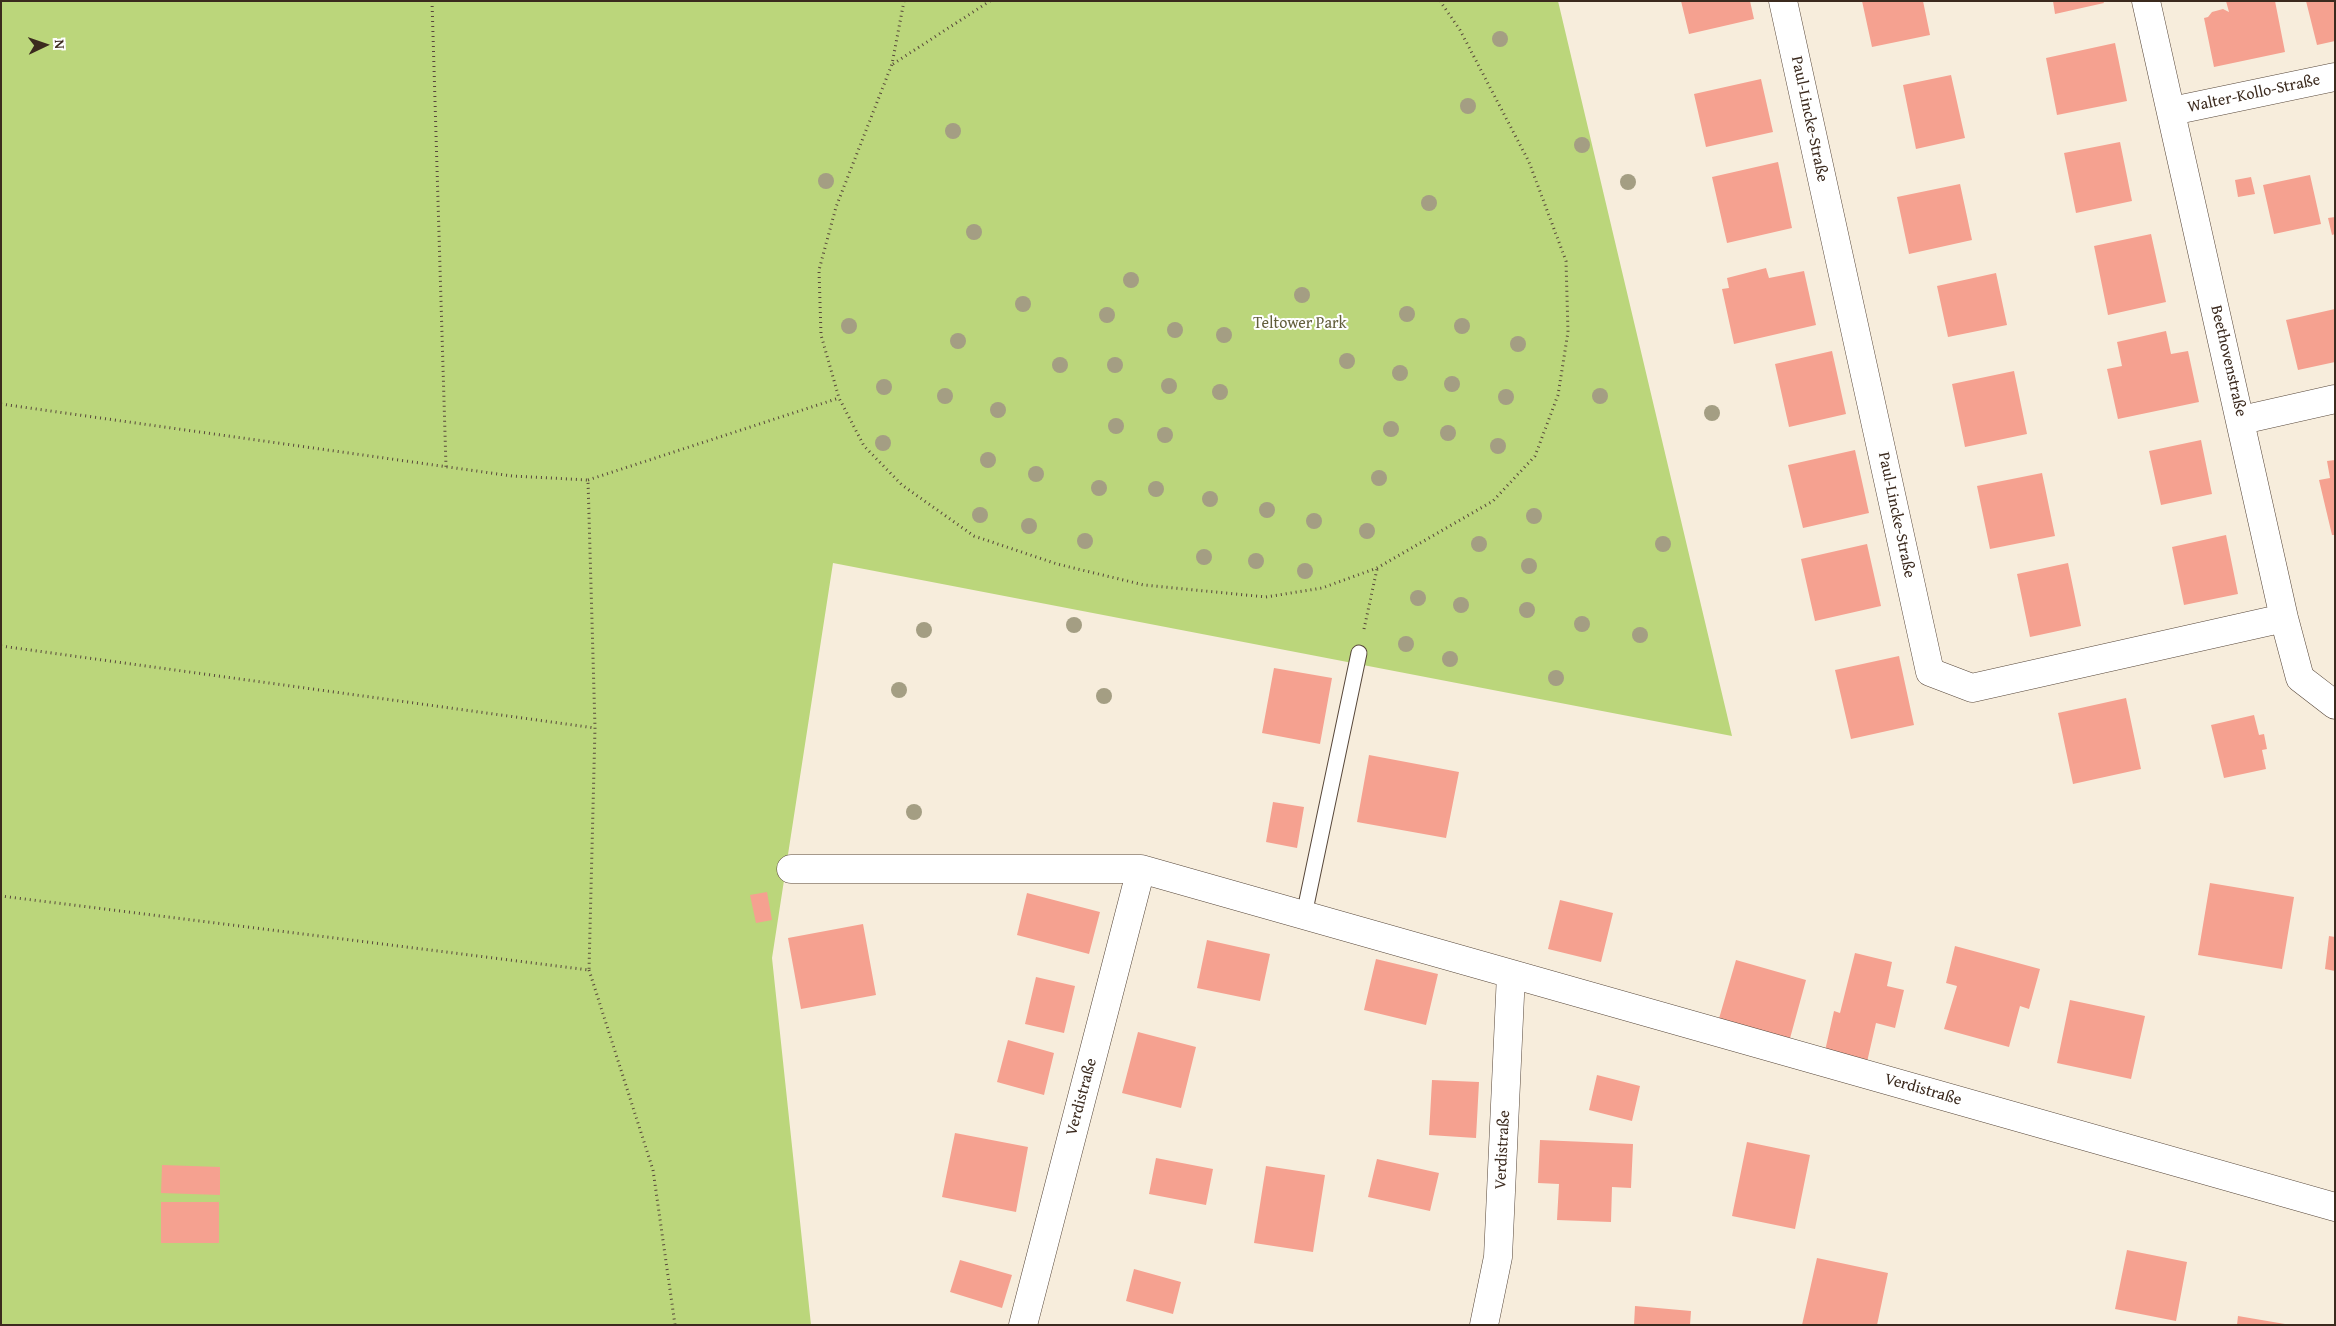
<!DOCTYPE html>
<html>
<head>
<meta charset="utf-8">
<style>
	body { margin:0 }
	#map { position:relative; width:2336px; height:1326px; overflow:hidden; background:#f7eddc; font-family:"Gentium Book Plus",serif }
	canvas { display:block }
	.frame { position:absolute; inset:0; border:2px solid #3b2a1e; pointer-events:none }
	.north { position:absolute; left:20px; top:20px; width:50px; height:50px; -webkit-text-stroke:4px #fff; paint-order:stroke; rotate:87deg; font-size:14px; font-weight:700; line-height:20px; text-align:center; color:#3b2a1e }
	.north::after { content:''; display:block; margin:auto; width:18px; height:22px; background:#3b2a1e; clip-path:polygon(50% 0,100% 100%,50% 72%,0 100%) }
</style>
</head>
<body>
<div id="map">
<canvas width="2336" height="1326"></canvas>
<div class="frame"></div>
<div class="north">N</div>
</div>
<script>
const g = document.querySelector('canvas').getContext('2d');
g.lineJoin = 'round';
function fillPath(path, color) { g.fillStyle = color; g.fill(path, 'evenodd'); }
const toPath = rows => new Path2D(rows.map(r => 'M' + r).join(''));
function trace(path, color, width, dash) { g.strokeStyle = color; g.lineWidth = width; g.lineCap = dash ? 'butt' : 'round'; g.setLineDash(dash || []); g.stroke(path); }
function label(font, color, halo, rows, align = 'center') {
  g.font = font + ' "Gentium Book Plus",serif'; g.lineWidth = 4; g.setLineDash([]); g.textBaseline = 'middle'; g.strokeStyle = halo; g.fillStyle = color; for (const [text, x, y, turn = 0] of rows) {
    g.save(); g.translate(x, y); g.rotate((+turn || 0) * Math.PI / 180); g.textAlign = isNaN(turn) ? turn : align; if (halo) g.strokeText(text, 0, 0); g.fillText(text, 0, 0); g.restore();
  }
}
const green = toPath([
	[1,1,1558,1,1732,736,833,563,772,958,811,1325,1,1325]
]);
const building = toPath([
	[1681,1,1750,1,1754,19,1689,34],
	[1862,1,1923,1,1930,35,1872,47],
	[2053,1,2103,1,2104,3,2055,14],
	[2226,1,2275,1,2285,52,2214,67,2204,18,2208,17,2212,12,2223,9,2229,12],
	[2306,1,2335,1,2335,41,2317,45],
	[2115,43,2127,101,2057,115,2046,58],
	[1951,75,1965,138,1916,149,1903,85],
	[1761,79,1773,132,1706,147,1694,94],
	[2120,142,2132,201,2076,213,2064,153],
	[1778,162,1792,228,1727,243,1712,177],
	[2310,175,2321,224,2274,234,2263,185],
	[2251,177,2255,194,2238,197,2235,180],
	[1960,184,1972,240,1909,254,1897,197],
	[2335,217,2335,234,2332,235,2328,218],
	[2151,234,2166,302,2108,315,2094,246],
	[1766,268,1769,278,1804,271,1816,325,1734,344,1722,289,1729,288,1727,278],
	[1996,273,2007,325,1948,337,1937,286],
	[2335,309,2335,362,2298,370,2286,320],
	[2166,331,2171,354,2188,351,2199,402,2118,419,2107,369,2122,366,2117,342],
	[1832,351,1846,414,1789,427,1775,364],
	[2014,371,2027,434,1965,447,1952,384],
	[2201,440,2212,494,2161,505,2149,451],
	[1855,450,1869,513,1803,528,1788,465],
	[2335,460,2335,535,2332,535,2319,480,2330,478,2327,461],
	[2042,473,2055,536,1990,549,1977,486],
	[2226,535,2238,594,2184,605,2172,547],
	[1867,544,1881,606,1815,621,1801,559],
	[2068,563,2081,626,2030,637,2017,574],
	[1899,656,1914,725,1851,739,1835,670],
	[1274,668,1332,678,1320,744,1262,733],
	[2126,698,2141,769,2073,784,2058,713],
	[2254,715,2259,735,2264,734,2267,749,2262,750,2266,769,2224,778,2211,725],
	[1369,755,1459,772,1446,838,1357,822],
	[1273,802,1304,807,1297,848,1266,842],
	[2210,883,2294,897,2282,969,2198,955],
	[767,892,772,920,756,923,750,895],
	[1027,893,1100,912,1089,954,1017,935],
	[1560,900,1613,913,1601,962,1548,949],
	[863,924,876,995,801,1009,788,938],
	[2329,936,2335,937,2335,971,2325,969],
	[1207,940,1270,954,1260,1001,1197,988],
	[1955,946,2040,969,2029,1009,2020,1006,2009,1047,1944,1029,1957,986,1946,983],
	[1855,953,1892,962,1887,986,1904,990,1895,1028,1876,1023,1867,1062,1825,1051,1834,1011,1840,1013],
	[1376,959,1438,974,1426,1025,1364,1010],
	[1736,960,1806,980,1789,1042,1718,1022],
	[1036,977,1075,986,1064,1033,1025,1024],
	[2070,1000,2145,1016,2131,1079,2057,1063],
	[1138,1032,1196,1047,1181,1108,1122,1093],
	[1008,1040,1054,1053,1044,1095,997,1082],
	[1597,1075,1640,1086,1632,1121,1589,1110],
	[1432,1080,1479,1082,1476,1138,1429,1135],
	[955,1133,1028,1147,1016,1212,942,1197],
	[1540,1140,1633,1144,1631,1188,1612,1187,1611,1222,1557,1220,1559,1184,1538,1183],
	[1747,1142,1810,1155,1795,1229,1732,1216],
	[1156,1158,1213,1169,1206,1205,1149,1194],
	[1377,1159,1439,1173,1430,1211,1368,1197],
	[162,1165,220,1167,220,1195,161,1193],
	[1266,1166,1325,1175,1313,1252,1254,1243],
	[161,1202,219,1202,219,1243,161,1243],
	[2127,1250,2187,1262,2176,1321,2115,1309],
	[1817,1258,1888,1273,1877,1325,1802,1325],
	[960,1260,1012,1275,1002,1308,950,1292],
	[1134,1269,1181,1282,1173,1314,1126,1301],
	[1635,1306,1691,1311,1690,1325,1634,1325],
	[2238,1316,2285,1324,2285,1325,2237,1325]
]);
const path = toPath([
	[432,1,446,467],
	[904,1,892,64,836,207,819,270,821,335,839,398,864,446,902,485,974,536,1057,564,1144,585,1266,597,1322,588,1377,568,1493,501,1535,456,1558,395,1568,332,1566,261,1529,162,1460,30,1440,1],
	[893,64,990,1],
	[1,404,512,476,588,480,595,728,589,970,1,896],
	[588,480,839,398],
	[1364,629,1377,569],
	[1,646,595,728],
	[589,970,653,1170,675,1325]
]);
const lane = toPath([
	[1304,915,1359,653]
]);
const street = toPath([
	[1783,1,1930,672,1972,688,2284,618],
	[2146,1,2284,618,2300,678,2335,705],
	[2172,111,2335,77],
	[2242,420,2335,399],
	[791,869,1141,869],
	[1023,1325,1141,869,2335,1207],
	[1484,1325,1498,1257,1511,974]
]);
const trees = [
	[1500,39],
	[1468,106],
	[953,131],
	[1582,145],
	[826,181],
	[1628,182],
	[1429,203],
	[974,232],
	[1131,280],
	[1302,295],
	[1023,304],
	[1407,314],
	[1107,315],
	[849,326],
	[1462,326],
	[1175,330],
	[1224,335],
	[958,341],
	[1518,344],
	[1347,361],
	[1060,365],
	[1115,365],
	[1400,373],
	[1452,384],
	[1169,386],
	[884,387],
	[1220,392],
	[945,396],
	[1600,396],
	[1506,397],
	[998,410],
	[1712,413],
	[1116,426],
	[1391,429],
	[1448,433],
	[1165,435],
	[883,443],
	[1498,446],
	[988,460],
	[1036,474],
	[1379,478],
	[1099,488],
	[1156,489],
	[1210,499],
	[1267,510],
	[980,515],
	[1534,516],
	[1314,521],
	[1029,526],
	[1367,531],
	[1085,541],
	[1479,544],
	[1663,544],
	[1204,557],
	[1256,561],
	[1529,566],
	[1305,571],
	[1418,598],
	[1461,605],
	[1527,610],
	[1582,624],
	[1074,625],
	[924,630],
	[1640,635],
	[1406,644],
	[1450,659],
	[1556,678],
	[899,690],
	[1104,696],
	[914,812]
];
const streetNames = [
	["Walter-Kollo-Straße",2254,94,-12],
	["Paul-Lincke-Straße",1809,119,78],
	["Beethovenstraße",2228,361,77],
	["Paul-Lincke-Straße",1896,515,78],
	["Verdistraße",1923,1090,16],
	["Verdistraße",1082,1097,-75],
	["Verdistraße",1503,1150,-87]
];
const parkNames = [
	["Teltower Park",1300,324]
];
fillPath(green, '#bbd67b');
fillPath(building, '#f5a190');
trace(lane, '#57473a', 17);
trace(street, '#57473a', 29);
trace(path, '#57473a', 3, [1, 4]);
trace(lane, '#fff', 15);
trace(street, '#fff', 28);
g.fillStyle = '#a49e83';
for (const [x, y] of trees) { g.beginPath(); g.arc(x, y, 8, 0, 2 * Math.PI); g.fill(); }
label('16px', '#3b2a1e', '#fff', streetNames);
label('16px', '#615e3a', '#fff', parkNames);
</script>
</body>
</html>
